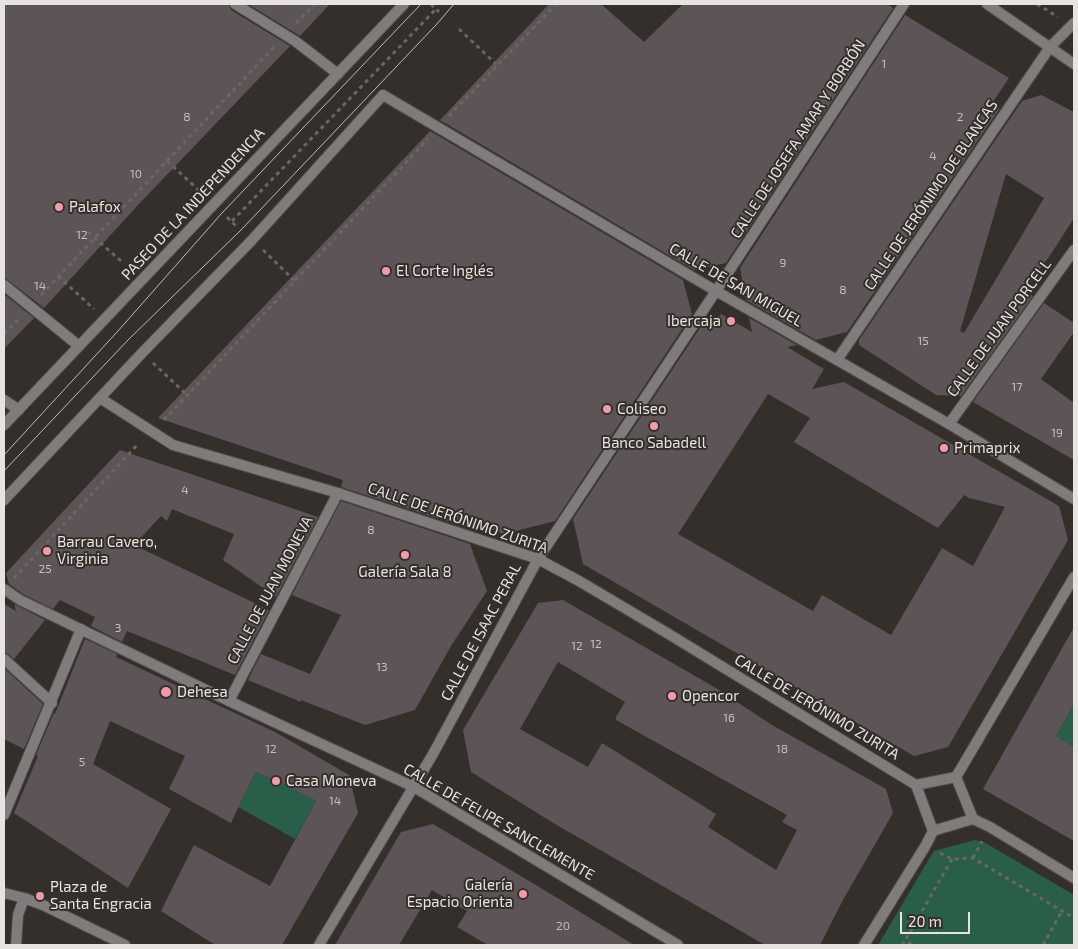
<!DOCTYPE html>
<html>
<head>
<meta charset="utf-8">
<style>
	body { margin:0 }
	#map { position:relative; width:1078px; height:949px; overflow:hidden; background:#352f2b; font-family:"Exo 2",sans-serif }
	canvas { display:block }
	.frame { position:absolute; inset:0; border:5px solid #e6e3e0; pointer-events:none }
	.scale { position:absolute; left:900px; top:912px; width:70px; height:22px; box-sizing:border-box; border:2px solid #e6e3e0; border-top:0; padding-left:6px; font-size:15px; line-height:18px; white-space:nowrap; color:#e6e3e0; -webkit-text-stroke:4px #352f2b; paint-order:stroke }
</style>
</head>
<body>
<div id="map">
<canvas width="1078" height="949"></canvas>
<div class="frame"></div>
<div class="scale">20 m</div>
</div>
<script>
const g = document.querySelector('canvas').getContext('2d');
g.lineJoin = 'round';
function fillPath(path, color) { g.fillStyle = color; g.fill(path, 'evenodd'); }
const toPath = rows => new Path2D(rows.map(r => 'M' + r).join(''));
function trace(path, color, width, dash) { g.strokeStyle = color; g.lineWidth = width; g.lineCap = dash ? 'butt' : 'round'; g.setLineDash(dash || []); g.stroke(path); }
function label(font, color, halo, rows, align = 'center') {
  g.font = font + ' "Exo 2",sans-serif'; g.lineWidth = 4; g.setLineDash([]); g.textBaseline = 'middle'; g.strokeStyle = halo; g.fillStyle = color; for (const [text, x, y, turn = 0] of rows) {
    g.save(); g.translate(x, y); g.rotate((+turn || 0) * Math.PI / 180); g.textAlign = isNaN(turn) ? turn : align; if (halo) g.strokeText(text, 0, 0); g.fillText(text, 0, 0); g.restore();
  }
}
const green = toPath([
	[1074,704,1074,747,1056,736],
	[255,772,278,781,316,801,295,839,238,807],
	[975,840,984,842,1074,895,1074,945,878,945,932,854,934,851]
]);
const building = toPath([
	[4,4,228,4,231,10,290,46,138,205,44,308,8,280,4,278],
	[248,4,330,4,300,36],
	[549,4,601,4,644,42,683,4,887,4,893,8,726,263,694,270,440,120],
	[905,15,1009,78,986,112,1000,108,847,332,816,340,746,300,740,268],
	[1041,95,1074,112,1074,218,1051,254,1024,290,1033,296,961,396,936,395,859,345,859,340,1022,101],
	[1006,174,1044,198,964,333,960,331],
	[430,131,683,280,692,314,555,521,504,534,461,520,464,527,341,487,343,480,158,418],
	[4,294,34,318,4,349],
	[1044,303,1074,323,1074,332,1041,379,1074,403,1074,460,973,402],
	[721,314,752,332,749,318,797,345,787,347,824,369,812,389,844,382,1059,506,1068,540,948,747,914,756,583,564,573,519,704,322,712,327],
	[768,394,810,418,794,442,938,528,964,495,969,498,1005,507,973,566,942,548,891,635,822,595,813,611,678,534],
	[120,450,318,517,276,597,223,560,234,534,172,509,167,521,161,516,134,545,269,610,235,675,127,631,122,642,91,626,95,617,60,600,53,609,23,594,9,584,6,573],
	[341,501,470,544,487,591,451,646,415,710,365,725,301,700,301,702,248,680,261,654,310,674,330,636,341,615,292,595],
	[563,600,716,688,772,725,886,789,893,813,843,900,820,945,765,945,555,824,471,772,463,730,538,603],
	[558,662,625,702,616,717,616,720,787,815,782,822,797,830,776,870,708,827,716,814,602,743,588,767,520,729],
	[4,604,16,611,14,604,45,620,14,659,8,654,4,652],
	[1074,627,1074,704,1056,736,1074,747,1074,841,983,789],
	[85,639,117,654,116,657,275,732,349,775,358,813,282,945,215,945,161,911,194,845,270,886,316,801,278,781,255,772,231,823,169,789,185,756,110,721,93,764,171,809,128,888,14,813,38,756,36,755,54,713,55,714],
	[4,668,43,704,24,749,4,739],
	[433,824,536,885,634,945,488,945,457,927,467,911,432,890,399,945,335,945,401,832]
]);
const path = toPath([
	[431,4,439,12],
	[1037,4,1058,17],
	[296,23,315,4],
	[459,29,497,65],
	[449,116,556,4],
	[167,161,203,194],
	[227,217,236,226],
	[232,221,436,9],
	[88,232,121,261],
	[263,250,295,281],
	[58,276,94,309],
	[41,295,275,46],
	[4,334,20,318],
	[153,363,187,395],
	[164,420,428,139],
	[14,578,139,443],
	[940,853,952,859,973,858,1074,918],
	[973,858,982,841],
	[902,945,906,939],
	[911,945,906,939,952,859],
	[1043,945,1062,911]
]);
const pedestrian = toPath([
	[235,4,295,41,338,74],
	[4,285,79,346],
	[716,291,949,424,1074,499],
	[837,360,1050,47],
	[4,400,19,410],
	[949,424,1074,250],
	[4,659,52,703],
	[229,701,338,493],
	[4,815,81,629]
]);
const minor = toPath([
	[1050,47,1074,23],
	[383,95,716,291],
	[100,398,173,445,338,493,538,559,579,581,667,633,916,785,933,831],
	[4,589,20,600,229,701,414,787,678,945],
	[956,777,1074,577],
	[956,777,973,819],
	[916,785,956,777],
	[4,893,24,898,43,905,125,945],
	[16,945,18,915,24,898],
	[319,945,433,754,538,559,716,291,904,4],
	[864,945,926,845,933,831,939,829,973,819,990,827,1074,878]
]);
const tertiary = toPath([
	[987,4,1074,64],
	[4,425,404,4],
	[4,500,142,353,252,240,383,95]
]);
const tram = toPath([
	[4,455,118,331,222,213,421,4],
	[4,471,128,340,241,230,436,25,454,4]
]);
const markers = [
	[59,207,5,"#f39aaa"],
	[386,271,5,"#f39aaa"],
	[731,321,5,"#f39aaa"],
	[607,409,5,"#f39aaa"],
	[654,426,5,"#f39aaa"],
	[944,448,5,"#f39aaa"],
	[47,551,5,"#f39aaa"],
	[405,555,5,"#f39aaa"],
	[166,692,6,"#f39aaa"],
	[672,696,5,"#f39aaa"],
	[276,781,5,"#f39aaa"],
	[523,894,5,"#f39aaa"],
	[40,896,5,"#f39aaa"]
];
const numberNames = [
	["1",884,64],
	["8",187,117],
	["2",960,117],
	["4",933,156],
	["10",136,174],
	["12",82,235],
	["9",783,263],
	["14",40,286],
	["8",843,290],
	["15",923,341],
	["17",1017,387],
	["19",1057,433],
	["4",185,490],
	["8",371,530],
	["25",45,569],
	["3",118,628],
	["12",596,644],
	["12",577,646],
	["13",382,667],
	["16",729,718],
	["12",271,749],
	["18",782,749],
	["5",82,762],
	["14",335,801],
	["20",563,926]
];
const streetNames = [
	["CALLE DE JOSEFA AMAR Y BORBÓN",798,139,-57],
	["CALLE DE JERÓNIMO DE BLANCAS",931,195,-56],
	["PASEO DE LA INDEPENDENCIA",193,204,-47],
	["CALLE DE SAN MIGUEL",736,285,30],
	["CALLE DE JUAN PORCELL",999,328,-54],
	["CALLE DE JERÓNIMO ZURITA",458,518,19],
	["CALLE DE JUAN MONEVA",270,590,-62],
	["CALLE DE ISAAC PERAL",481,632,-62],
	["CALLE DE JERÓNIMO ZURITA",817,707,31],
	["CALLE DE FELIPE SANCLEMENTE",499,822,30]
];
const poiNames = [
	["Palafox",69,207],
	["El Corte Inglés",396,271],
	["Ibercaja",721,321,"right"],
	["Coliseo",617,409],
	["Banco Sabadell",654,443,"center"],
	["Primaprix",954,448],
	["Barrau Cavero,",57,542],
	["Virginia",57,559],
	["Galería Sala 8",405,572,"center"],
	["Dehesa",177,692],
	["Opencor",682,696],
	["Casa Moneva",286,781],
	["Galería",513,885,"right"],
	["Espacio Orienta",513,902,"right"],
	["Plaza de",50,887],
	["Santa Engracia",50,904]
];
fillPath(green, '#295e48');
fillPath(building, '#5c5457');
trace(pedestrian, '#514c48', 12);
trace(minor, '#514c48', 12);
trace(tertiary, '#514c48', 12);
trace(path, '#6b6663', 3, [4, 4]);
trace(pedestrian, '#817c7c', 10);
trace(minor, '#817c7c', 10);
trace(tertiary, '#817c7c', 10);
trace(tram, '#bfbbb8', 1);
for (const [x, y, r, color] of markers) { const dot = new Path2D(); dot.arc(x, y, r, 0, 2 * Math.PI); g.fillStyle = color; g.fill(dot); trace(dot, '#352f2b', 2); }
label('12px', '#c4bfbe', null, numberNames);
label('15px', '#e6e3e0', '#352f2b', streetNames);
label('15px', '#e6e3e0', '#352f2b', poiNames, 'left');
</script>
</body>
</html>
